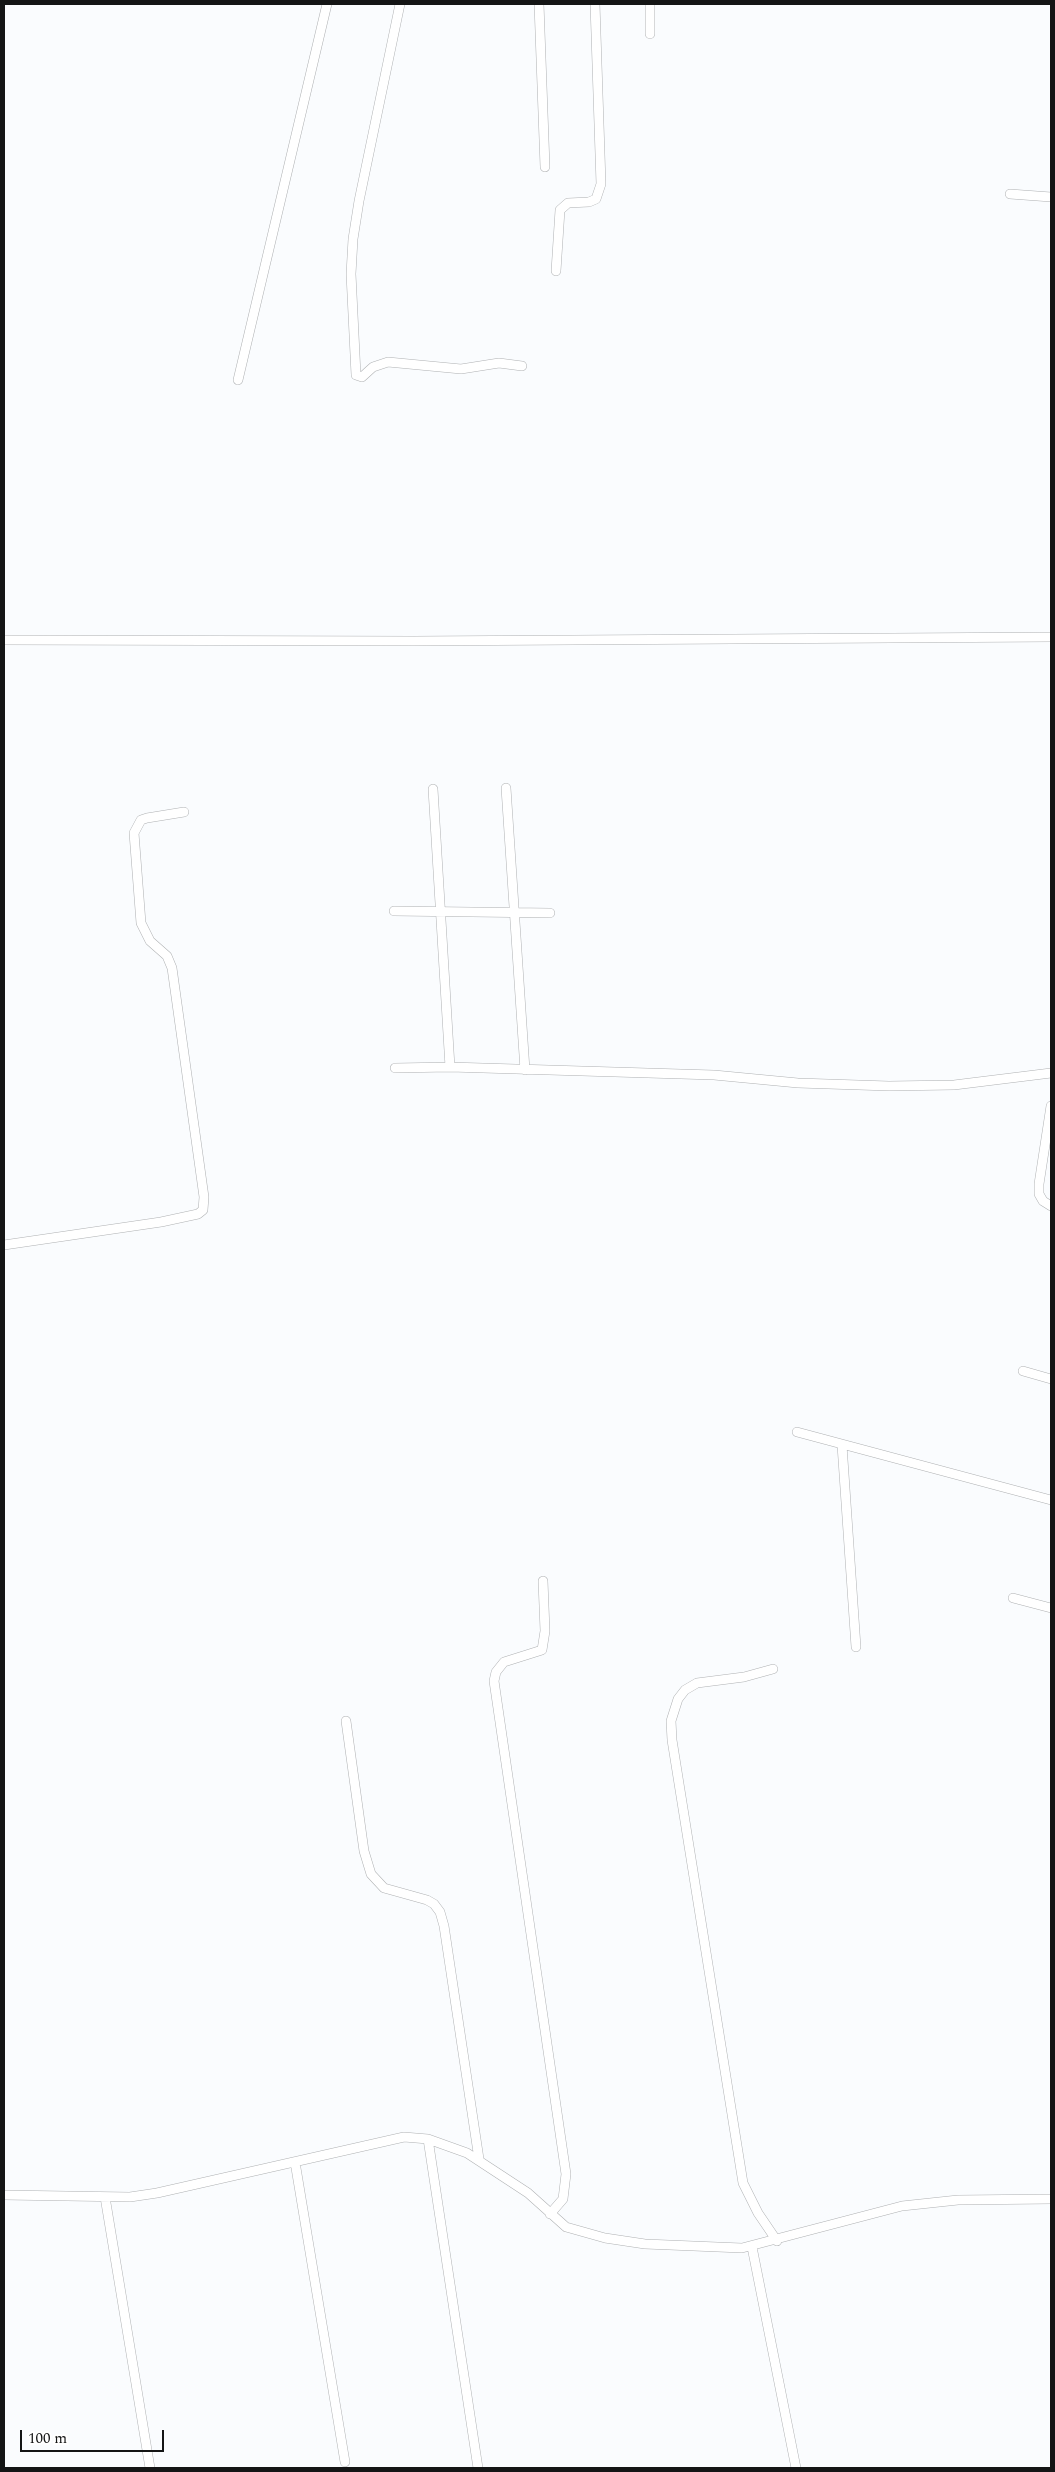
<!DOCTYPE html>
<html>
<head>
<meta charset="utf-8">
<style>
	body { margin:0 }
	#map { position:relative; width:1055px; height:2472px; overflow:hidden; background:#fafcfe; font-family:Spectral,serif }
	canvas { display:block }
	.frame { position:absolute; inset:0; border:5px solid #141515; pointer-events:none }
	.scale { position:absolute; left:20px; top:2430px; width:144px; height:22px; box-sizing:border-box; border:2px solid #141515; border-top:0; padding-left:6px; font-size:15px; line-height:18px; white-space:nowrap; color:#141515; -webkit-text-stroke:4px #fff; paint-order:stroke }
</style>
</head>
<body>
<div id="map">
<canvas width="1055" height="2472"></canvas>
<div class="frame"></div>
<div class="scale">100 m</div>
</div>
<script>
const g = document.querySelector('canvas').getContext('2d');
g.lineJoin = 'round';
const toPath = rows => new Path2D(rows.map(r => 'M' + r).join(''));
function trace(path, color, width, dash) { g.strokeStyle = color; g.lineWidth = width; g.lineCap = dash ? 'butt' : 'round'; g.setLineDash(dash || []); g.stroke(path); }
const street = toPath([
	[400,4,359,201,353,239,351,274,356,375,362,377,373,367,388,362,461,369,499,363,522,366],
	[539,4,545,167],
	[650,4,650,34],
	[1010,194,1051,197],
	[556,271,560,210,568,203,589,202,596,199,601,184,595,4],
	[238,380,327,4],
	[4,640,414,641,1051,637],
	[506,788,525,1070],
	[433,789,450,1067],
	[394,911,550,913],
	[395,1068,450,1067,714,1075,798,1083,889,1086,954,1085,1051,1073],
	[1051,1106,1039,1184,1039,1194,1043,1201,1051,1206],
	[4,1245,161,1222,198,1214,203,1210,204,1197,172,968,167,956,150,941,141,923,134,833,141,820,147,818,184,812],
	[1023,1371,1051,1379],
	[797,1432,1051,1500],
	[842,1445,856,1647],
	[543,1581,545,1631,542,1650,504,1662,496,1672,494,1681,566,2174,563,2199,550,2214],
	[1013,1598,1051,1608],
	[773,1669,744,1677,697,1683,685,1690,678,1699,671,1721,672,1740,743,2183,758,2213,777,2241],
	[346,1721,364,1851,371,1874,384,1888,427,1900,434,1904,440,1912,444,1926,479,2159],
	[428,2139,478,2468],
	[295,2162,345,2462],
	[4,2195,130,2197,157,2193,404,2137,428,2139,467,2153,528,2193,566,2227,605,2238,645,2244,742,2248,902,2206,958,2200,1051,2199],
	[105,2197,150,2468],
	[752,2247,796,2468]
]);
trace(street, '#afb1b3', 10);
trace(street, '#fff', 9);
</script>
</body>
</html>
